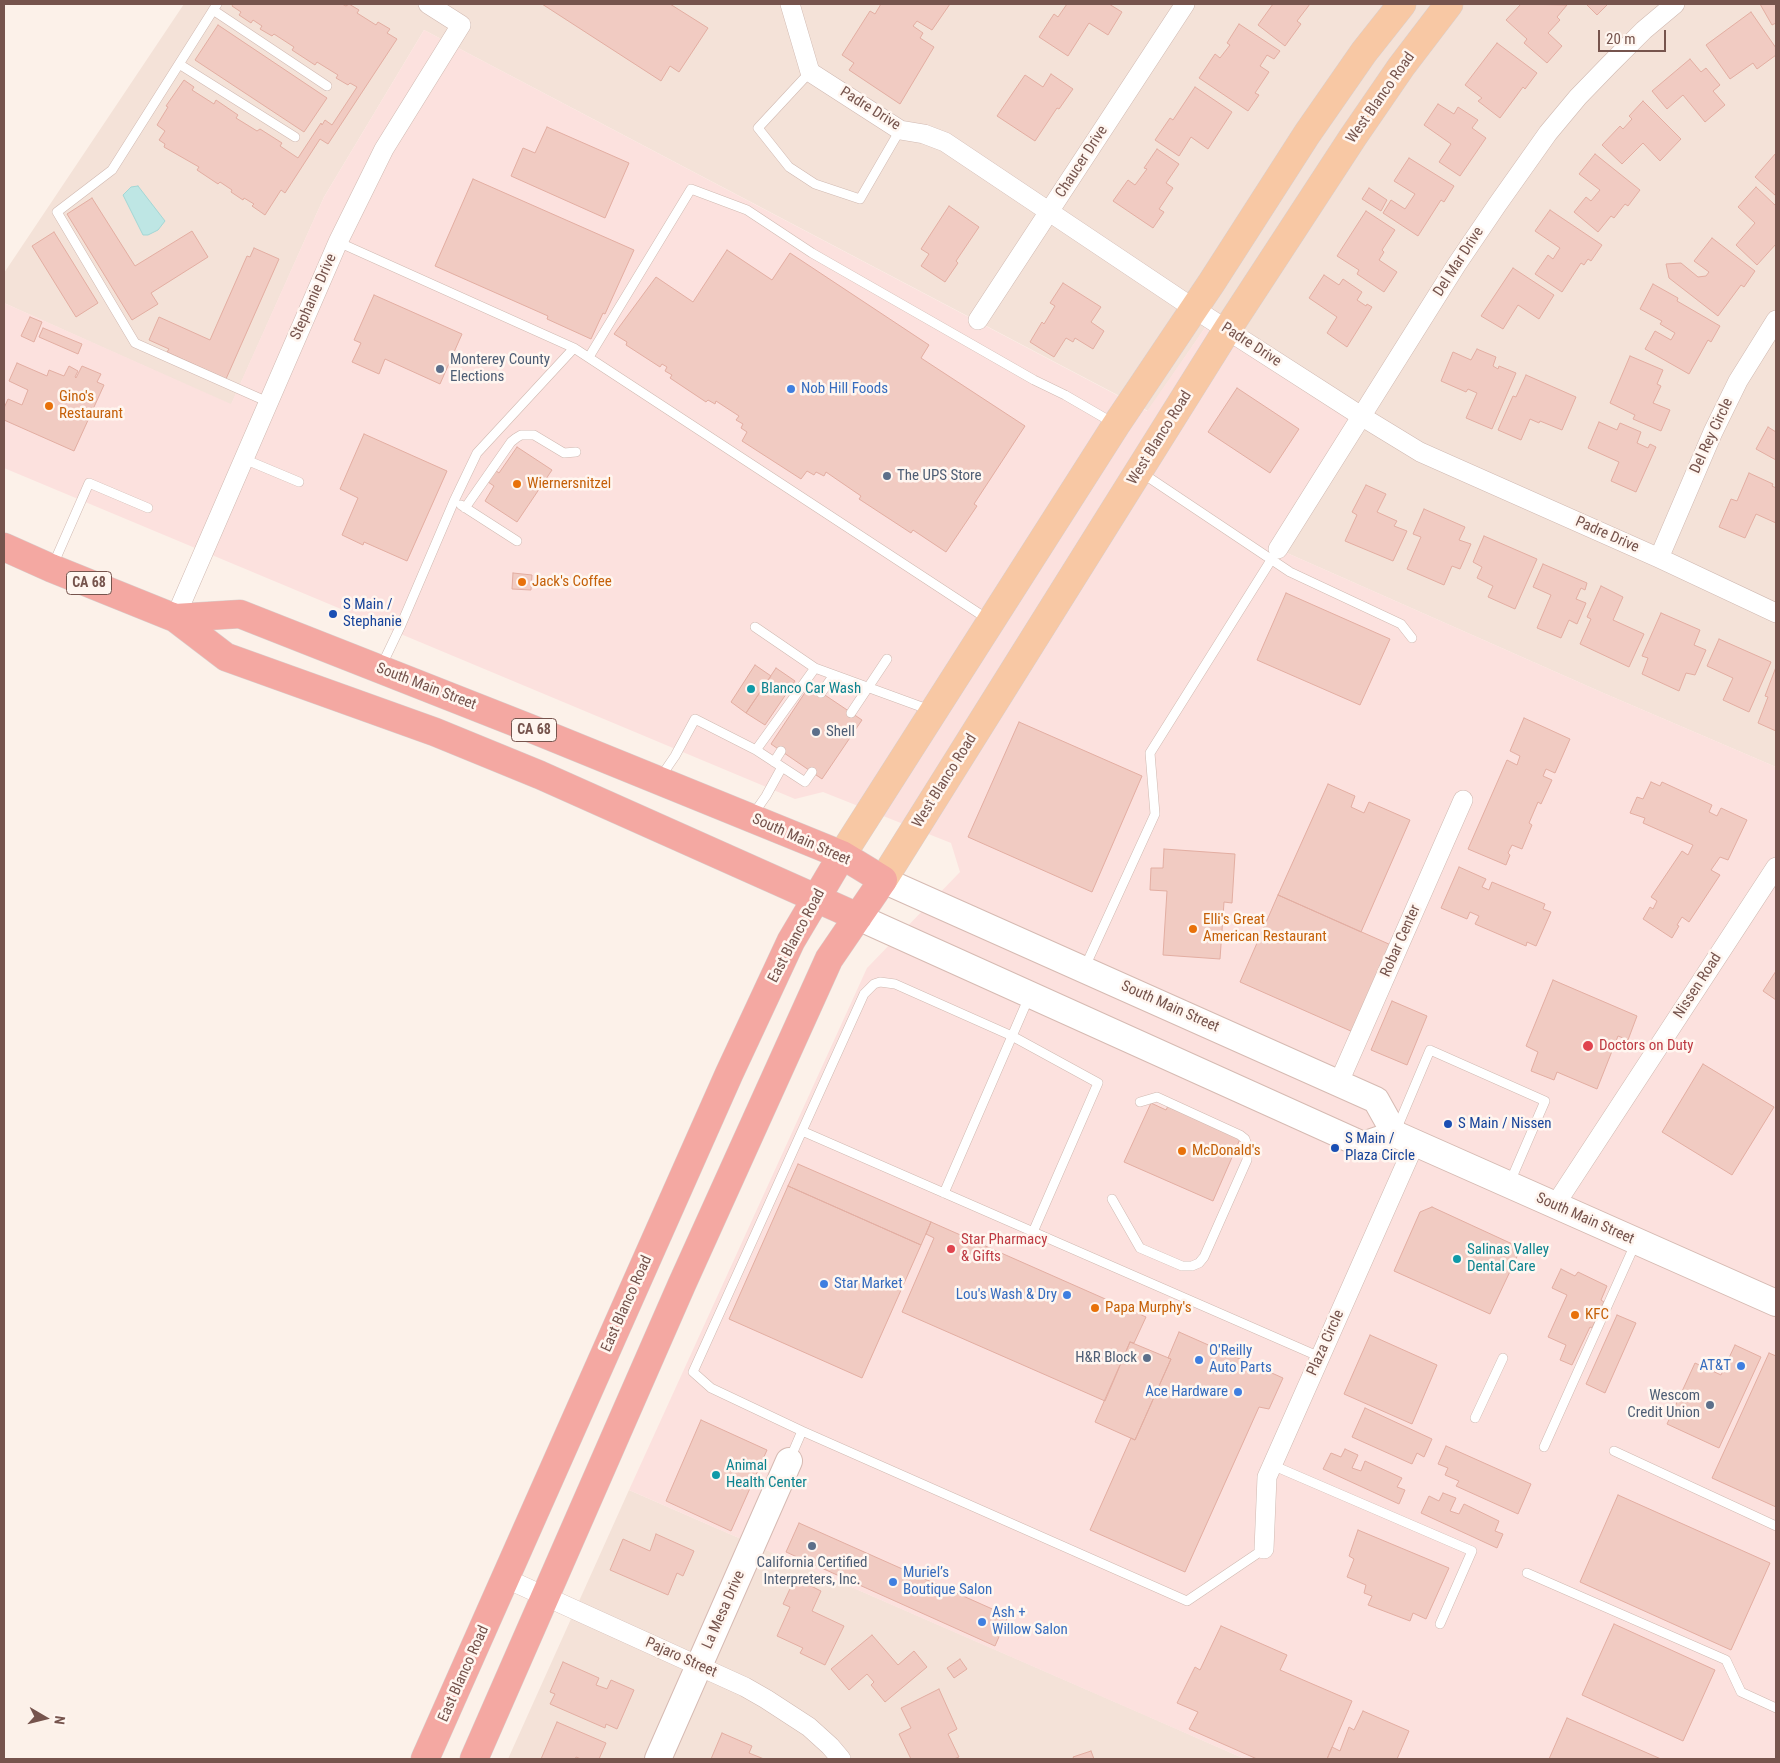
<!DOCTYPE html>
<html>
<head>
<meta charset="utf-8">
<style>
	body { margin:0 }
	#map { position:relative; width:1780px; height:1763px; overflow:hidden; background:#fcf1e9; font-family:"Roboto Condensed",sans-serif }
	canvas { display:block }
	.frame { position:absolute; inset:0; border:5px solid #76544d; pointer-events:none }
	.north { position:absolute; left:20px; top:1693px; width:50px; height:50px; -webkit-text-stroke:4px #fff6f0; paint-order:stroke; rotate:98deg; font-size:14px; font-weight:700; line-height:20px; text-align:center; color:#76544d }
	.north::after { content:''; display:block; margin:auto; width:18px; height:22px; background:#76544d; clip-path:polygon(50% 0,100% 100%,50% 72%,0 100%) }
	.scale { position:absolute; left:1598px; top:30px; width:68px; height:22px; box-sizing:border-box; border:2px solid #76544d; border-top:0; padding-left:6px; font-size:15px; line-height:18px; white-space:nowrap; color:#76544d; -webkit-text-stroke:4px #fff6f0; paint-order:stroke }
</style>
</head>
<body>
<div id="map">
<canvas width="1780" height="1763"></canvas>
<div class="frame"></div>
<div class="north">N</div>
<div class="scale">20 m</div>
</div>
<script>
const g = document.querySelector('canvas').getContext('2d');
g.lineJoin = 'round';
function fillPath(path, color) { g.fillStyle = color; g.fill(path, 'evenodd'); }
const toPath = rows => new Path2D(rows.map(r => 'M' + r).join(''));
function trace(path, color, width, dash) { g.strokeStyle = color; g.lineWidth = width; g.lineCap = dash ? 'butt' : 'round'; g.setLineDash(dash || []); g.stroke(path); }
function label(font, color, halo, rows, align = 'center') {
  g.font = font + ' "Roboto Condensed",sans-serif'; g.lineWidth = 5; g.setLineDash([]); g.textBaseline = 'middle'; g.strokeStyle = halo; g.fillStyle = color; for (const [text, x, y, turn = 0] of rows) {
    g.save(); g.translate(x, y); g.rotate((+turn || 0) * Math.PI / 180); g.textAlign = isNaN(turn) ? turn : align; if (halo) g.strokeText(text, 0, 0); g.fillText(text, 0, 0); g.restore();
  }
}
const residential = toPath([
	[184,4,1776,4,1776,767,1601,692,1278,549,1211,319,1148,411,424,30,324,197,231,405,4,303,4,273],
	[629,1490,1145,1715,1245,1759,508,1759]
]);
const commercial = toPath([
	[424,30,1147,411,1211,319,1361,416,1278,549,1601,692,1776,767,1776,1759,1245,1759,629,1490,867,968,960,872,951,843,823,792,795,799,4,468,4,303,231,404,324,197]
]);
const water = toPath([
	[138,186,165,221,158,230,148,235,143,235,123,195,131,187,138,186]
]);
const building = toPath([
	[233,4,342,4,346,6,349,4,359,10,357,13,376,25,378,22,390,29,387,33,397,39,328,144,320,139,285,193,281,190,265,215,252,206,254,204,244,198,243,200,231,192,232,190,220,182,218,184,197,170,199,167,164,147,165,144,159,140,165,131,157,125,168,107,166,106,184,80,194,87,192,90,214,104,216,100,238,115,236,118,257,131,260,129,282,143,280,146,298,158,321,123,322,125,325,120,332,125,357,87,350,83,348,85,336,78,338,75,317,62,315,65,292,50,294,47,274,34,272,36,260,29,262,26,253,20,251,23,239,15,241,12,232,6,233,4],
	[542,4,670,4,708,28,679,72,670,66,661,81,542,4],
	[881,4,950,4,932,30,917,21,913,26,923,33,920,38,934,47,900,104,849,70,854,63,842,55,870,11,875,14,881,4],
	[1067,4,1109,4,1122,12,1108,35,1089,23,1068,56,1039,37,1054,14,1058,17,1067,4],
	[1273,4,1310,4,1297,21,1301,24,1285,46,1258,25,1273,4],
	[1521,4,1567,5,1557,17,1560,20,1548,33,1562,46,1547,63,1524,43,1527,39,1506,20,1521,4],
	[1586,4,1608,4,1597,15,1586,4],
	[1760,4,1776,4,1776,23,1772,25,1760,4],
	[1751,12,1776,48,1776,55,1757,69,1753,63,1730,79,1706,45,1751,12],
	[1239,24,1280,51,1274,59,1267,55,1260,66,1269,72,1255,93,1259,95,1248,111,1199,78,1215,54,1220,58,1230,45,1227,43,1239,24],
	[218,25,327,98,304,132,195,60,218,25],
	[1497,43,1537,73,1525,89,1523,87,1500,118,1478,101,1482,98,1465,85,1497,43],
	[1690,59,1701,72,1706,68,1720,85,1713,91,1725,105,1705,122,1683,95,1667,109,1652,91,1690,59],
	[1051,74,1073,89,1059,109,1057,108,1035,141,997,116,1025,75,1043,87,1051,74],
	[1195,87,1232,112,1208,149,1191,137,1179,156,1155,140,1170,118,1173,120,1195,87],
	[1643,101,1681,139,1660,161,1643,143,1622,164,1602,145,1620,126,1623,129,1632,119,1629,116,1643,101],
	[1438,104,1454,114,1458,107,1478,120,1472,128,1486,138,1460,176,1439,162,1451,144,1424,125,1438,104],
	[547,127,629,163,605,218,511,176,523,148,535,153,547,127],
	[1157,149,1179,164,1166,183,1173,188,1159,209,1164,212,1153,228,1113,201,1128,180,1135,185,1147,169,1144,168,1157,149],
	[1776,153,1776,196,1755,177,1776,153],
	[1595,154,1640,190,1628,206,1625,204,1614,218,1611,216,1598,232,1574,212,1586,197,1591,201,1600,190,1579,174,1595,154],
	[1409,158,1454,186,1444,202,1441,200,1418,236,1383,213,1391,200,1405,209,1415,194,1394,181,1409,158],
	[473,179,634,250,605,314,603,313,591,339,547,319,548,316,435,266,473,179],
	[1756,187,1776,206,1776,244,1757,265,1736,245,1755,223,1738,207,1756,187],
	[1369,188,1387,200,1381,211,1362,199,1369,188],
	[92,198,135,266,192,231,208,257,151,293,158,304,132,320,67,214,92,198],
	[949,206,979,227,956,261,958,263,945,282,921,266,929,254,921,249,949,206],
	[1550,210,1602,245,1591,261,1588,259,1584,265,1581,263,1562,292,1535,274,1548,255,1553,259,1560,248,1535,231,1550,210],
	[1366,211,1395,230,1382,250,1384,252,1379,260,1397,272,1384,292,1357,274,1359,270,1337,256,1366,211],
	[54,232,98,303,76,317,32,246,54,232],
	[1712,238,1755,271,1744,287,1741,285,1718,316,1669,278,1666,264,1681,263,1698,277,1706,276,1709,272,1694,261,1712,238],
	[254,248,279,259,226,379,167,352,169,349,149,340,159,317,210,340,247,256,250,257,254,248],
	[727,250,772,280,790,253,929,345,921,358,1025,426,974,504,977,506,946,552,913,530,911,533,859,499,861,496,826,472,824,476,816,472,814,475,807,471,801,479,742,441,747,432,741,428,743,424,736,420,739,416,716,401,715,404,708,400,706,402,670,378,672,375,665,371,667,367,662,364,660,367,626,345,627,342,614,334,656,277,693,302,727,250],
	[1513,268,1554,295,1539,319,1518,305,1503,329,1481,316,1513,268],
	[1324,275,1339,285,1343,279,1362,292,1357,300,1366,306,1367,304,1372,307,1347,347,1327,333,1337,317,1309,298,1324,275],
	[1063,283,1101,307,1091,322,1104,331,1093,349,1075,338,1073,342,1066,338,1054,357,1030,342,1042,322,1044,324,1055,306,1050,303,1063,283],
	[1653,284,1678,298,1677,301,1720,326,1711,342,1708,340,1689,374,1645,349,1655,331,1671,340,1675,333,1660,324,1662,321,1640,309,1653,284],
	[374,295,462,334,440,384,385,359,379,374,352,362,361,343,354,340,374,295],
	[30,317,42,322,34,342,21,336,30,317],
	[43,328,82,344,78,354,39,337,43,328],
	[1477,349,1496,357,1493,366,1498,369,1499,366,1516,373,1492,429,1466,418,1477,393,1468,389,1466,392,1441,381,1453,352,1471,360,1477,349],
	[1630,356,1663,370,1657,384,1661,386,1653,403,1670,410,1661,431,1633,419,1635,415,1610,403,1630,356],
	[17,363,47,376,49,370,64,376,69,366,78,371,75,377,76,378,82,366,101,374,97,382,104,385,74,451,4,420,4,408,8,399,22,405,28,390,9,381,17,363],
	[1526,375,1576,397,1562,430,1540,421,1539,423,1530,419,1521,440,1498,430,1513,396,1516,397,1526,375],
	[1237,388,1299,429,1270,473,1208,432,1237,388],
	[1599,422,1617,430,1620,423,1641,432,1637,443,1648,448,1650,444,1656,447,1636,492,1611,481,1619,462,1588,448,1599,422],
	[1768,427,1776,432,1776,460,1756,449,1768,427],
	[364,434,447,471,407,561,364,542,363,545,342,535,358,498,340,489,364,434],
	[517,447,552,470,517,522,485,501,494,486,488,482,495,470,499,473,517,447],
	[1749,473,1773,484,1772,486,1776,488,1776,523,1756,514,1745,538,1719,527,1731,499,1737,501,1749,473],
	[1366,485,1386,494,1377,512,1397,521,1394,526,1407,531,1393,561,1345,541,1357,515,1352,512,1366,485],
	[1424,509,1465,527,1459,540,1471,544,1460,569,1452,566,1444,585,1407,569,1421,537,1413,534,1424,509],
	[1484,536,1537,559,1515,609,1488,597,1493,586,1477,578,1482,567,1473,562,1484,536],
	[1543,564,1587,583,1585,590,1581,588,1576,599,1586,603,1577,624,1569,620,1561,638,1537,628,1551,595,1533,587,1543,564],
	[513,573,532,575,531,590,512,589,513,573],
	[1601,586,1623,597,1613,620,1644,634,1629,667,1580,644,1591,619,1587,617,1601,586],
	[1286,593,1390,639,1360,705,1257,660,1286,593],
	[1661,613,1700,630,1694,645,1706,650,1695,675,1686,673,1679,691,1642,674,1648,658,1642,656,1661,613],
	[1719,639,1771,662,1749,712,1723,700,1733,678,1707,666,1719,639],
	[755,665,771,676,746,713,731,702,755,665],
	[1776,667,1776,731,1758,723,1768,697,1765,696,1776,667],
	[776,668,795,681,765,725,746,713,776,668],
	[810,685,862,720,822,779,771,744,810,685],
	[1524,718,1570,739,1555,773,1546,769,1543,776,1552,780,1541,804,1538,802,1529,823,1532,825,1522,849,1512,845,1508,853,1510,855,1506,865,1468,849,1507,760,1517,765,1520,756,1510,751,1524,718],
	[1019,722,1142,776,1092,892,968,837,1019,722],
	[1651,782,1660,786,1662,782,1712,805,1709,812,1717,816,1721,808,1747,820,1728,860,1720,857,1711,870,1720,875,1689,922,1682,917,1677,925,1679,926,1672,938,1643,919,1650,907,1653,909,1657,901,1651,897,1682,851,1688,855,1693,845,1643,823,1645,818,1630,813,1637,797,1643,799,1651,782],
	[1328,784,1355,796,1351,807,1364,813,1369,802,1410,820,1361,932,1278,895,1328,784],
	[1164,849,1235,854,1232,903,1224,902,1220,959,1163,955,1167,891,1150,890,1151,868,1163,868,1164,849],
	[1459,867,1486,879,1482,887,1489,890,1492,882,1545,904,1543,909,1551,912,1536,946,1527,942,1526,946,1475,924,1479,916,1470,912,1467,919,1441,908,1459,867],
	[1278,895,1391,945,1353,1032,1240,982,1278,895],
	[1776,971,1776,1000,1763,991,1776,971],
	[1553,980,1637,1016,1628,1040,1618,1036,1597,1089,1557,1072,1554,1080,1531,1071,1538,1052,1526,1046,1553,980],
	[1392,1001,1427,1016,1407,1065,1371,1050,1392,1001],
	[1703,1064,1774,1107,1732,1175,1662,1132,1703,1064],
	[1151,1103,1166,1110,1169,1104,1240,1139,1213,1201,1124,1162,1151,1103],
	[798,1164,931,1222,921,1245,788,1186,798,1164],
	[788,1186,921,1245,862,1378,729,1319,788,1186],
	[1432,1207,1521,1248,1490,1314,1394,1271,1420,1212,1432,1207],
	[931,1222,1146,1317,1134,1343,1130,1342,1105,1401,902,1312,934,1238,926,1234,931,1222],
	[1561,1269,1575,1276,1578,1272,1607,1286,1601,1300,1604,1302,1592,1328,1590,1327,1572,1365,1560,1360,1566,1345,1548,1337,1567,1295,1552,1288,1561,1269],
	[1617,1315,1636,1323,1605,1393,1586,1384,1617,1315],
	[1179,1332,1283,1378,1269,1409,1259,1407,1185,1572,1090,1530,1131,1438,1135,1440,1171,1359,1168,1358,1179,1332],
	[1370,1335,1437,1365,1412,1424,1344,1394,1370,1335],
	[1130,1342,1171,1359,1135,1440,1095,1422,1130,1342],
	[1735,1345,1761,1357,1719,1448,1667,1424,1695,1363,1721,1375,1735,1345],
	[1769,1353,1776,1356,1776,1507,1712,1478,1769,1353],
	[1365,1408,1432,1439,1424,1457,1417,1453,1412,1464,1352,1437,1365,1408],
	[701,1420,767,1450,731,1531,666,1501,701,1420],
	[1446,1446,1531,1484,1518,1514,1456,1486,1459,1481,1445,1475,1448,1468,1438,1464,1446,1446],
	[1345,1449,1358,1455,1352,1468,1361,1471,1365,1461,1402,1478,1397,1487,1405,1490,1399,1504,1323,1469,1331,1453,1341,1457,1345,1449],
	[1443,1493,1456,1498,1450,1511,1459,1514,1464,1504,1499,1521,1495,1531,1503,1534,1497,1548,1421,1513,1429,1496,1439,1501,1443,1493],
	[1618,1495,1770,1563,1731,1650,1580,1582,1618,1495],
	[799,1523,1008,1616,995,1646,786,1552,799,1523],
	[1358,1530,1449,1568,1426,1619,1413,1613,1410,1621,1368,1605,1372,1596,1364,1593,1366,1585,1347,1577,1354,1559,1349,1556,1358,1530],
	[656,1534,694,1551,683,1576,677,1573,668,1595,610,1570,623,1539,650,1551,656,1534],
	[795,1578,821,1591,812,1611,844,1626,825,1665,800,1653,803,1648,777,1636,790,1607,783,1604,795,1578],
	[1614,1624,1715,1670,1683,1741,1582,1695,1614,1624],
	[1221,1626,1287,1655,1280,1670,1352,1701,1327,1759,1257,1759,1189,1729,1198,1712,1177,1703,1195,1667,1200,1670,1221,1626],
	[872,1635,898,1665,914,1651,927,1667,885,1702,871,1685,874,1682,867,1674,849,1690,831,1669,872,1635],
	[960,1659,967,1669,954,1678,947,1668,960,1659],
	[563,1662,599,1678,596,1685,607,1689,611,1680,634,1690,617,1729,606,1724,605,1728,550,1704,555,1694,550,1692,563,1662],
	[939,1689,957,1729,948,1734,959,1757,954,1759,911,1759,899,1734,911,1728,901,1708,939,1689],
	[1363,1711,1409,1731,1397,1759,1327,1759,1332,1747,1340,1751,1349,1727,1354,1730,1363,1711],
	[1567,1718,1661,1759,1549,1759,1567,1718],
	[557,1722,606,1743,599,1759,581,1759,576,1757,575,1759,541,1759,557,1722],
	[722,1733,752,1746,749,1753,764,1759,711,1759,722,1733],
	[1091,1751,1094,1759,1074,1759,1073,1757,1091,1751]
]);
const lane = toPath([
	[217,4,112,170,57,212,135,343,268,402],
	[213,10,327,86],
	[179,64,295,137],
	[810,72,758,128,789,167,815,184,860,199,900,130],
	[338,242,574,348,989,620],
	[589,357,691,189,747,210,812,253,1034,380,1065,395,1115,424],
	[244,459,299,482],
	[1142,473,1290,572,1401,624,1412,638],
	[461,505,517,541],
	[465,508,511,442,516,438,521,435,534,435,564,453,576,452],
	[53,565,89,483,148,508],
	[381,667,401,625,454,501,477,453,574,348],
	[815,668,930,710],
	[821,693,834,675],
	[851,713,887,659],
	[756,750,805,782,812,772],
	[774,762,781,751],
	[660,778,675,756,695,719,756,750,815,668,755,627],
	[752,816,766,796,782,767],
	[1084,969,1155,814,1150,753,1278,549],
	[1397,1128,1430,1050,1545,1101,1510,1182],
	[802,1131,1320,1357],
	[944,1193,1029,997],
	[1112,1199,1140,1248,1182,1266,1192,1266,1199,1263,1204,1257,1247,1160,1247,1145,1245,1139,1240,1135,1157,1097,1140,1102],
	[1475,1418,1503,1358],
	[802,1431,1187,1601,1264,1549],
	[1544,1447,1636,1242],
	[1614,1451,1776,1526],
	[790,1459,802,1431,711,1388,693,1372,864,994,874,984,880,982,895,984,1012,1036,1098,1083,1033,1232],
	[1272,1465,1472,1551,1440,1624],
	[1527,1573,1726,1660,1741,1692,1776,1708]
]);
const street = toPath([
	[790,4,810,72,900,130,924,134,945,142,1193,308,1361,416,1420,452,1659,558,1776,613],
	[978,320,1185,4],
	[1278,549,1457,264,1497,205,1548,133,1578,97,1609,65,1644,30,1675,4],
	[1659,558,1713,432,1738,381,1776,320],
	[175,618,338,242,384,149,461,25,428,4],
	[1339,1082,1463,800],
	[1555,1205,1776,867],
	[1264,1549,1267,1477,1415,1143],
	[507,1579,745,1687,766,1699,809,1727,830,1746,841,1759]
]);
const secondary = toPath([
	[883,880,1376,1100,1395,1134,1776,1303],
	[858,917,1363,1145,1395,1134],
	[658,1759,789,1461]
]);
const primary = toPath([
	[842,855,1116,425,1212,282,1307,134,1364,52,1402,4],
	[883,880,1227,330,1353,137,1401,67,1449,4]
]);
const highway = toPath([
	[4,547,51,568,175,618,226,657,435,732,540,775,858,917],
	[175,618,240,614,542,733,842,855,883,880,829,959,682,1284,474,1759],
	[425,1759,729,1074,791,941,842,855]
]);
const markers = [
	[440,369,5,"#5c6f8a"],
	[791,389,5,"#3f7fe0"],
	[49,406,5,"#e8710a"],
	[887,476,5,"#5c6f8a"],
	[517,484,5,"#e8710a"],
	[522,582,5,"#e8710a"],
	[333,614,5,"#1a4fb4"],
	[751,689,5,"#0f9aa8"],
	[816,732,5,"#5c6f8a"],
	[1193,929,5,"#e8710a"],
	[1588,1046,6,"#e0444e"],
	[1448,1124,5,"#1a4fb4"],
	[1335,1148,5,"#1a4fb4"],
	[1182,1151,5,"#e8710a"],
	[951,1249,5,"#e0444e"],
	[1457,1259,5,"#0f9aa8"],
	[824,1284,5,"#3f7fe0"],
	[1067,1295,5,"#3f7fe0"],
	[1095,1308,5,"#e8710a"],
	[1575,1315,5,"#e8710a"],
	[1147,1358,5,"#5c6f8a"],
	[1199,1360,5,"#3f7fe0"],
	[1741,1366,5,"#3f7fe0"],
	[1238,1392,5,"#3f7fe0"],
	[1710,1405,5,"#5c6f8a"],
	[716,1475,5,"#0f9aa8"],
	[812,1546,5,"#5c6f8a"],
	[893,1582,5,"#3f7fe0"],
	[982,1622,5,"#3f7fe0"]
];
const shields = [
	[89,583,45],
	[534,730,45]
];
const shieldNames = [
	["CA 68",89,583],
	["CA 68",534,730]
];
const streetNames = [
	["West Blanco Road",1381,98,-55],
	["Padre Drive",870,109,32],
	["Chaucer Drive",1082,162,-57],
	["Del Mar Drive",1459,262,-57],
	["Stephanie Drive",314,297,-66],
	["Padre Drive",1251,345,33],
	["Del Rey Circle",1712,436,-65],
	["West Blanco Road",1160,438,-58],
	["Padre Drive",1607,535,24],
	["South Main Street",426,687,21],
	["West Blanco Road",945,781,-58],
	["South Main Street",801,840,24],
	["East Blanco Road",797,936,-62],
	["Robar Center",1401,941,-66],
	["Nissen Road",1698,986,-57],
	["South Main Street",1170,1007,24],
	["South Main Street",1585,1219,24],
	["East Blanco Road",627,1304,-66],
	["Plaza Circle",1326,1343,-66],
	["La Mesa Drive",724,1610,-66],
	["Pajaro Street",681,1658,24],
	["East Blanco Road",464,1674,-66]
];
const serviceNames = [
	["Monterey County",450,360],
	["Elections",450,377],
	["The UPS Store",897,476],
	["Shell",826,732],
	["H&R Block",1137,1358,"right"],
	["Wescom",1700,1396,"right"],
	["Credit Union",1700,1413,"right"],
	["California Certified",812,1563,"center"],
	["Interpreters, Inc.",812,1580,"center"]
];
const shopNames = [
	["Nob Hill Foods",801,389],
	["Star Market",834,1284],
	["Lou's Wash & Dry",1057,1295,"right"],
	["O'Reilly",1209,1351],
	["Auto Parts",1209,1368],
	["AT&T",1731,1366,"right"],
	["Ace Hardware",1228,1392,"right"],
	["Muriel’s",903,1573],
	["Boutique Salon",903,1590],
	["Ash +",992,1613],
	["Willow Salon",992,1630]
];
const foodNames = [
	["Gino's",59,397],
	["Restaurant",59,414],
	["Wiernersnitzel",527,484],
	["Jack's Coffee",532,582],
	["Elli's Great",1203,920],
	["American Restaurant",1203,937],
	["McDonald's",1192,1151],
	["Papa Murphy's",1105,1308],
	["KFC",1585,1315]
];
const transitNames = [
	["S Main /",343,605],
	["Stephanie",343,622],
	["S Main / Nissen",1458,1124],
	["S Main /",1345,1139],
	["Plaza Circle",1345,1156]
];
const cultureNames = [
	["Blanco Car Wash",761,689],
	["Salinas Valley",1467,1250],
	["Dental Care",1467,1267],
	["Animal",726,1466],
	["Health Center",726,1483]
];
const healthNames = [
	["Doctors on Duty",1599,1046],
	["Star Pharmacy",961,1240],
	["& Gifts",961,1257]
];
fillPath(residential, '#f4e2d8');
fillPath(commercial, '#fce1de');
fillPath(water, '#bee6e4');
trace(water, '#a4d7d5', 1);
fillPath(building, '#f1cbc2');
trace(building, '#e3aea2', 1);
trace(lane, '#d0b9b1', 10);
trace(street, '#d0b9b1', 20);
trace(secondary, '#d6bab2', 28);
trace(primary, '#d9cfcd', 29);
trace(highway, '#d9cfcd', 29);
trace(lane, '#fff', 9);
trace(street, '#fff', 19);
trace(secondary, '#fff', 26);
trace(primary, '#f8c8a4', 28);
trace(highway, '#f4a8a2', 28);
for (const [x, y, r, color] of markers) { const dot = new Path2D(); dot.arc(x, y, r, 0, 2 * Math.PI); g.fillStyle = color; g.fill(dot); trace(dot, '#fff6f0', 2); }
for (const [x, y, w] of shields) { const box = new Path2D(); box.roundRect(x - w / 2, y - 11.5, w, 23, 4); g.fillStyle = '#fff6f0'; g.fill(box); trace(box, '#76544d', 1); }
label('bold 14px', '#76544d', null, shieldNames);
label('15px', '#76544d', '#fff6f0', streetNames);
label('15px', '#4e5e75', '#fff6f0', serviceNames, 'left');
label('15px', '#366cbe', '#fff6f0', shopNames, 'left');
label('15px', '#c56008', '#fff6f0', foodNames, 'left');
label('15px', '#164399', '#fff6f0', transitNames, 'left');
label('15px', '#0d838f', '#fff6f0', cultureNames, 'left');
label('15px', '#be3a42', '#fff6f0', healthNames, 'left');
</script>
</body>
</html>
